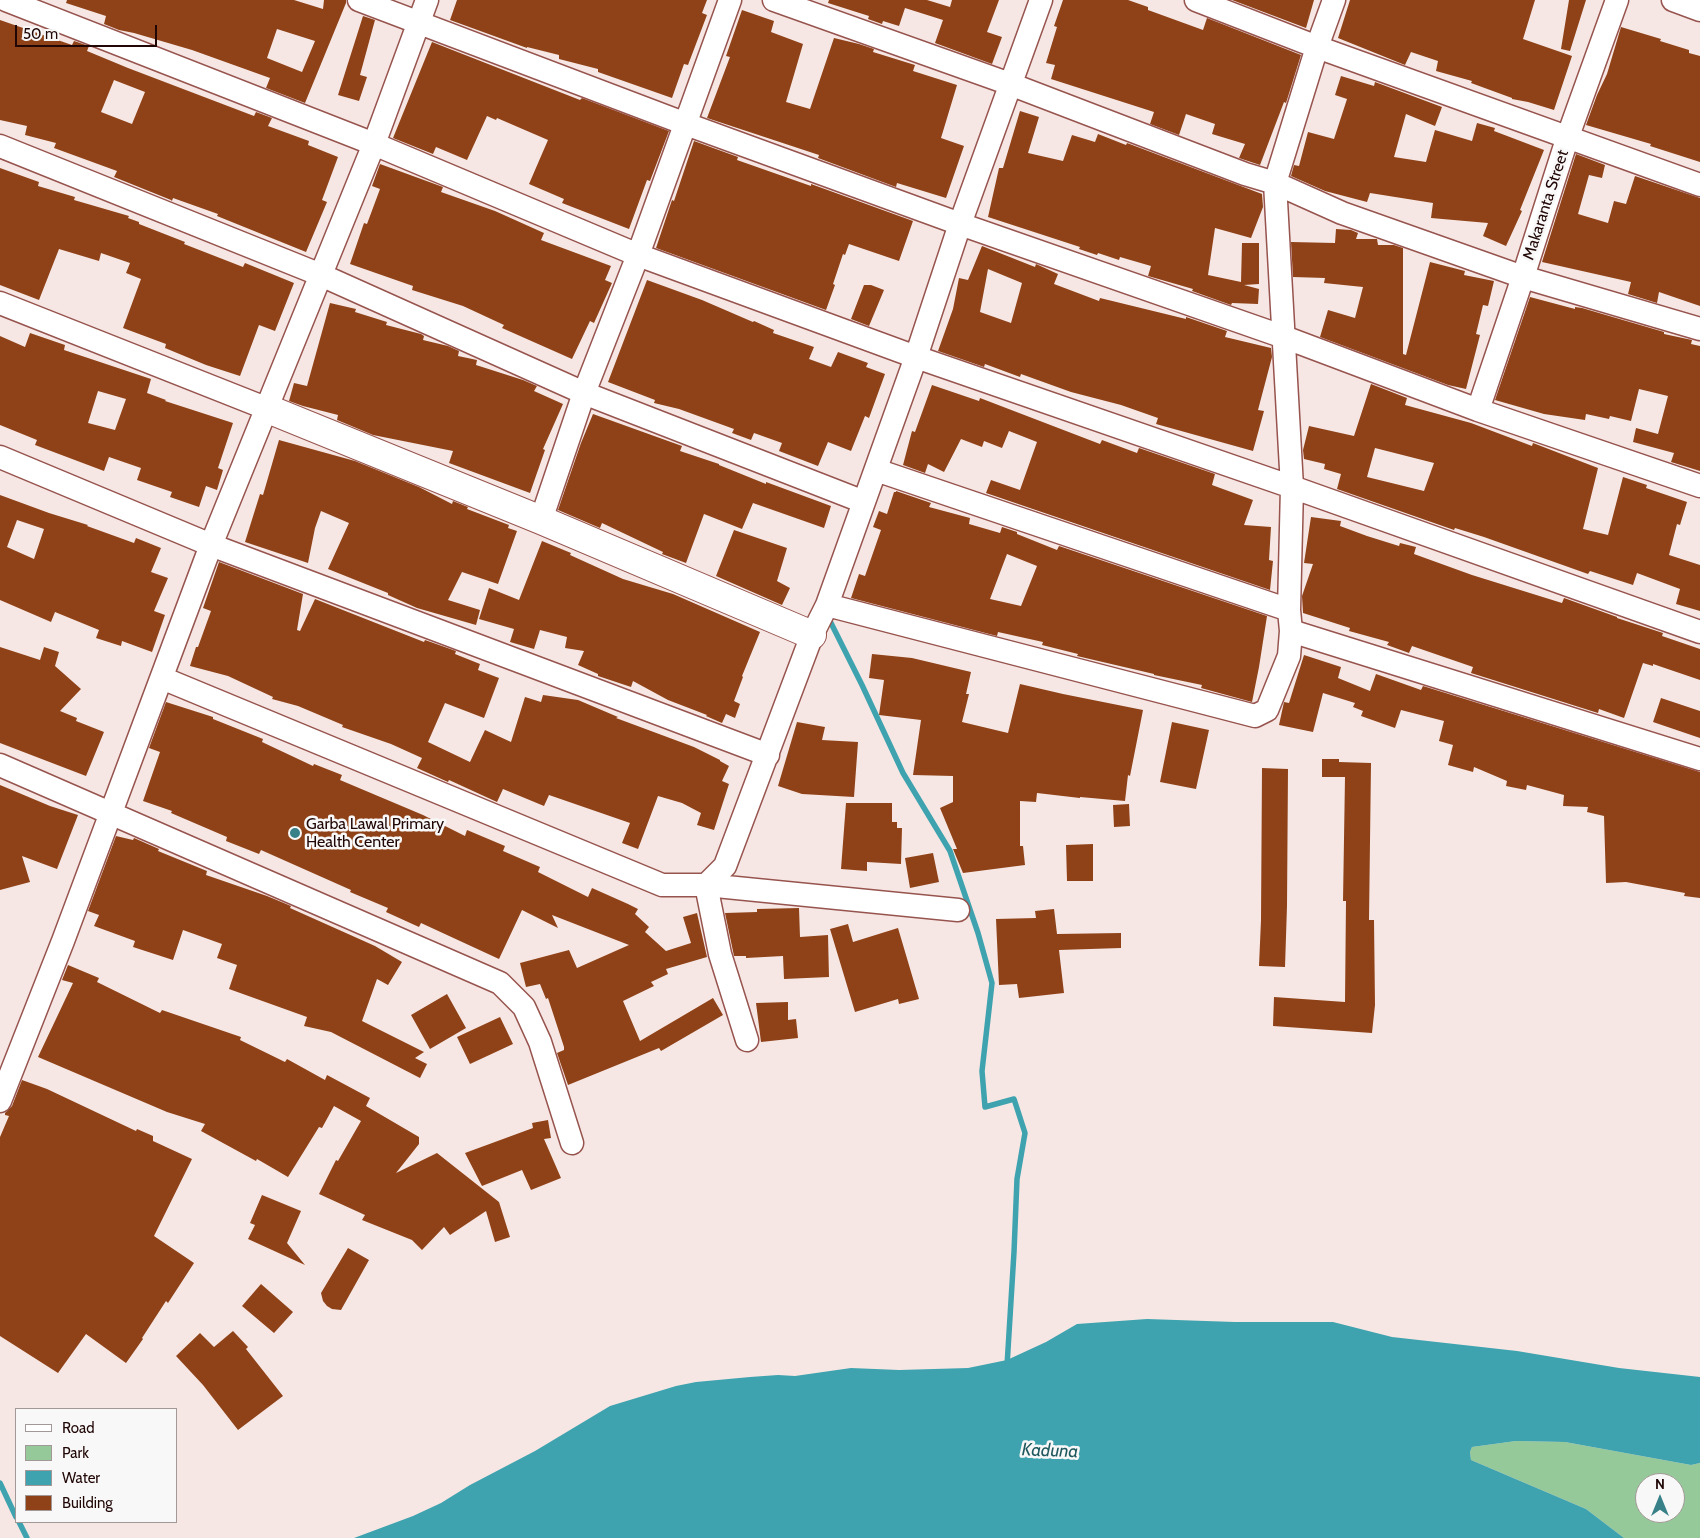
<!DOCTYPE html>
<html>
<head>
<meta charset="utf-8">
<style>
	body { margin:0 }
	#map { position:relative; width:1700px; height:1538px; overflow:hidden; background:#f7e7e4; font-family:Cabin,sans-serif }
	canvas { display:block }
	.legend { position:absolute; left:15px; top:1408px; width:162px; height:115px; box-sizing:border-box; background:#f8f8f8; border:1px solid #a29897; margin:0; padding:6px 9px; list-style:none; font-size:15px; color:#200706 }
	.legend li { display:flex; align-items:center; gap:10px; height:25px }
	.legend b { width:25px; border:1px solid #a29897 }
	.north { position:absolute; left:1635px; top:1473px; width:50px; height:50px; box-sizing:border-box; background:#f8f8f8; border:1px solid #a29897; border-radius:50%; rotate:0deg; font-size:14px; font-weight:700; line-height:20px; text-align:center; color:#200706 }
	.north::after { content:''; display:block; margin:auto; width:18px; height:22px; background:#398189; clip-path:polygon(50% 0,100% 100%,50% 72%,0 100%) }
	.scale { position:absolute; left:15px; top:25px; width:142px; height:22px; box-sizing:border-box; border:2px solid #200706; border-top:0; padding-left:6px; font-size:15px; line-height:18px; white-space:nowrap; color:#200706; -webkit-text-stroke:4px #f8f8f8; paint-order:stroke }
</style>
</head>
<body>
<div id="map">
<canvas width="1700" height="1538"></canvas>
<ul class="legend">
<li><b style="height:6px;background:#fff"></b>Road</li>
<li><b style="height:14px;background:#96c999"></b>Park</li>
<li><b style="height:14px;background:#3ea3af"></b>Water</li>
<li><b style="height:14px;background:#8f4217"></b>Building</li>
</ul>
<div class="north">N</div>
<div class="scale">50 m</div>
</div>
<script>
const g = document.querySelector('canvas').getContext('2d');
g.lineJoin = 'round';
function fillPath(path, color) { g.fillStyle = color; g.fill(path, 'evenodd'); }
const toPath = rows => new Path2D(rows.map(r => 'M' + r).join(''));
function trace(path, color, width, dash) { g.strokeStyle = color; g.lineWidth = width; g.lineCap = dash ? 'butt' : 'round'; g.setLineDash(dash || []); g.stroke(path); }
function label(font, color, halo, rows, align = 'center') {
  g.font = font + ' Cabin,sans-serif'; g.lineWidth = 5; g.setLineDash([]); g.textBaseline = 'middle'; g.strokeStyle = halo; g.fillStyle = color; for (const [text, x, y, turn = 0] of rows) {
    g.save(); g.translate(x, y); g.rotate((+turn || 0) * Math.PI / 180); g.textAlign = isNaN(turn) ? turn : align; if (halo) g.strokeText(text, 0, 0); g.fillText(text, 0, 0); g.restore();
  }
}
const green = toPath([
	[1516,1441,1565,1442,1691,1465,1700,1463,1700,1538,1624,1538,1586,1509,1471,1460,1470,1452,1472,1447],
	[1645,1483,1675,1483,1675,1513,1645,1513]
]);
const water = toPath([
	[1147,1319,1235,1322,1333,1322,1392,1337,1517,1351,1619,1368,1700,1377,1700,1463,1691,1465,1565,1442,1516,1441,1472,1447,1470,1452,1471,1460,1586,1509,1624,1538,354,1538,413,1516,441,1503,470,1485,535,1451,610,1406,676,1386,696,1382,750,1377,778,1375,795,1376,851,1368,899,1370,968,1368,1007,1360,1046,1342,1077,1324]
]);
const stream = toPath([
	[828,617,862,685,903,773,950,851,978,933,992,983,982,1071,985,1107,1014,1099,1025,1133,1017,1179,1014,1252,1007,1366],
	[0,1483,16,1517],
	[19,1522,27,1538]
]);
const building = toPath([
	[67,0,294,0,323,9,324,0,346,0,346,3,305,103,266,88,270,78,192,50,134,33,119,30,104,24,106,16,66,3],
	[277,29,315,41,302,72,267,58],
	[457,0,707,0,702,13,707,15,688,65,684,64,672,98,598,72,598,69,559,59,559,55,527,47,527,48,450,20],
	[829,0,927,0,950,7,952,0,999,0,987,32,1002,37,992,64,935,43,943,20,905,8,899,26,883,21,882,24,868,19,869,16,828,3],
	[1063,0,1128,0,1148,7,1148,10,1203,30,1207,18,1301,55,1286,103,1284,102,1260,165,1239,158,1245,144,1212,134,1215,124,1186,114,1179,135,1150,124,1154,112,1051,79,1055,65,1046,63,1057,27,1054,26],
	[1232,0,1314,0,1306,28],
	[1350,0,1535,0,1523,39,1572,56,1554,110,1528,102,1512,99,1512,98,1471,83,1472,81,1436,71,1438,61,1411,52,1405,65,1338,38],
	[1569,0,1586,0,1570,51,1561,49],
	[742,10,774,21,771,32,803,44,786,102,810,109,834,38,859,44,874,49,873,52,915,65,913,71,957,85,941,138,964,146,946,198,897,183,896,187,818,158,819,155,707,118,730,57,726,56],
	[363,16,375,20,360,75,367,77,359,101,338,95],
	[0,20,72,45,74,41,89,46,87,51,128,68,254,116,256,112,272,118,268,126,309,141,308,145,338,157,322,200,327,202,306,252,217,216,218,214,173,198,172,201,171,200,114,177,117,171,54,148,56,143,25,135,27,126,0,120],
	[114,80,145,92,132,124,101,112],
	[1621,27,1661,39,1660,41,1689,50,1689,53,1700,56,1700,162,1650,146,1651,144,1586,125,1597,95,1607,74],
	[432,42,580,100,582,98,669,131,650,181,647,180,629,229,562,203,564,199,529,184,548,140,497,118,496,120,487,116,467,160,436,147,433,154,393,138],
	[1341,76,1374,86,1375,82,1442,107,1435,126,1406,114,1394,157,1426,162,1435,130,1472,141,1477,123,1495,128,1494,131,1544,150,1520,210,1522,211,1506,246,1483,236,1488,223,1431,218,1433,203,1370,193,1367,202,1325,191,1291,176,1294,165,1299,166,1308,132,1334,139,1347,99,1335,95],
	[1020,111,1039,117,1028,153,1063,161,1072,135,1095,142,1098,134,1126,145,1127,143,1262,194,1263,207,1251,238,1215,228,1208,275,1241,282,1242,243,1259,243,1259,284,1244,285,1259,289,1258,304,1232,303,1231,305,1192,291,1193,289,1148,276,1151,266,1120,257,1119,260,1098,253,1097,255,1079,249,1080,247,988,217,999,168,1003,168],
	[694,141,738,157,737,160,811,186,811,184,913,221,899,261,849,244,845,255,843,254,833,284,835,285,826,310,656,248,672,200,674,201],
	[1576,154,1605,165,1602,178,1589,175,1578,214,1608,223,1614,201,1626,204,1635,176,1700,198,1700,306,1659,292,1657,303,1628,294,1631,282,1542,262],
	[380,164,443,187,441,192,495,211,544,233,541,240,611,266,605,280,612,283,594,323,590,321,572,359,502,328,504,325,463,306,412,290,413,286,350,264,364,223,367,224,380,189,372,186],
	[0,168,39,182,38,186,75,197,74,200,129,216,128,218,139,222,139,224,185,242,184,244,243,267,245,263,294,283,275,331,259,325,240,376,206,365,165,348,166,344,123,328,141,279,126,273,130,263,101,253,99,261,59,249,39,300,0,285],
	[1336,229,1351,230,1358,233,1356,239,1377,239,1378,245,1394,245,1403,248,1403,354,1406,355,1430,262,1465,271,1464,275,1494,281,1488,306,1483,305,1476,334,1480,335,1466,389,1448,385,1320,337,1328,310,1355,318,1363,287,1324,283,1325,278,1293,277,1291,242,1335,243],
	[982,246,1035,267,1036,264,1058,274,1054,284,1099,301,1100,298,1186,319,1186,317,1227,331,1225,337,1271,348,1272,357,1258,410,1264,411,1253,451,1156,424,1158,418,1121,405,1071,392,1021,374,1020,377,985,364,984,367,938,351,953,309,959,278,968,280],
	[988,269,1022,283,1011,323,980,312],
	[647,280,702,300,753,322,754,321,774,330,773,333,814,347,809,359,831,367,838,352,868,363,866,367,885,374,869,418,865,416,851,451,828,442,818,466,779,451,782,443,754,433,751,440,732,433,734,429,679,409,654,403,655,400,608,382],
	[864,285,871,285,884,290,869,326,851,319],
	[1530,297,1575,309,1575,307,1582,308,1664,332,1664,334,1692,340,1691,344,1700,346,1700,471,1671,462,1674,453,1633,442,1636,428,1658,434,1668,396,1639,389,1631,421,1610,416,1609,419,1586,414,1585,420,1544,414,1495,400],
	[330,303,356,309,355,312,387,322,386,325,421,334,424,336,423,340,448,346,459,351,458,356,477,360,476,365,523,380,537,386,534,391,563,404,543,449,545,450,530,493,449,463,453,451,373,435,337,420,338,415,303,406,289,401,294,383,307,386],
	[30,333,65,345,64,350,151,379,147,393,166,400,165,401,233,423,218,468,223,470,217,490,206,486,199,507,170,497,172,492,137,480,141,468,109,457,104,471,35,445,37,440,0,425,0,336,25,347],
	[98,391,126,399,115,430,88,423],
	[1371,384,1407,398,1405,405,1471,423,1532,446,1533,443,1598,468,1583,529,1608,535,1623,477,1647,485,1646,488,1687,502,1680,525,1677,524,1669,555,1700,565,1700,611,1676,604,1680,589,1637,573,1633,585,1590,571,1588,574,1484,537,1455,528,1454,530,1337,489,1341,474,1324,469,1325,464,1304,459,1303,450,1309,426,1354,436],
	[1375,448,1434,463,1424,491,1367,477],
	[932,385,979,401,980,398,1100,444,1102,440,1137,453,1139,448,1215,474,1212,485,1253,500,1244,525,1271,527,1269,560,1273,561,1270,590,986,493,991,480,1020,490,1037,442,1009,431,1002,448,984,441,982,447,961,439,944,472,928,464,925,473,903,465,912,431,915,432],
	[593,414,682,446,680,451,719,464,719,465,766,484,766,482,831,506,824,528,753,503,742,529,704,514,686,563,662,554,663,552,602,523,600,528,558,510,581,443],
	[279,440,355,461,419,487,452,504,453,501,468,507,467,509,509,525,508,528,517,531,498,584,462,572,448,600,480,610,476,625,417,608,388,595,388,593,328,569,349,523,321,511,315,528,308,563,245,542,260,494,263,495],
	[896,491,931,503,929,507,970,518,969,524,1000,533,1002,527,1017,532,1017,534,1057,550,1059,546,1267,616,1259,667,1252,702,1201,688,1202,685,1154,675,1154,674,1077,656,1078,654,1042,645,1043,642,998,632,997,636,851,598,859,574,865,576,881,530,873,527,879,511,887,514,894,492,896,492],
	[1007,554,1037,566,1021,606,990,599],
	[0,495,49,513,88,525,87,526,134,543,136,538,161,548,151,572,168,578,154,611,165,615,152,652,122,641,121,646,96,638,99,630,55,612,51,622,0,600],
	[17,520,44,529,34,559,7,547],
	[1311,517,1341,521,1340,526,1367,536,1399,546,1400,543,1416,547,1414,554,1472,575,1562,603,1564,598,1617,617,1617,618,1663,633,1662,636,1700,649,1700,680,1653,664,1653,666,1643,663,1624,718,1599,709,1598,713,1471,673,1473,667,1412,646,1409,653,1387,645,1389,642,1349,631,1350,628,1303,613,1302,596,1313,564,1304,563],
	[734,530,787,548,777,581,790,588,782,605,716,576],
	[542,541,571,553,570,555,623,579,673,594,760,632,742,676,743,677,734,701,740,704,735,718,726,714,722,723,706,716,707,715,668,700,633,681,631,687,598,676,598,674,578,665,584,651,565,648,567,637,540,630,534,649,510,642,514,629,479,619,489,588,519,600],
	[219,562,303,594,297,630,300,631,315,599,424,642,425,640,456,651,455,654,480,664,478,670,499,678,484,718,445,703,428,742,470,762,485,730,511,742,525,697,541,702,543,695,578,700,618,717,616,718,694,747,720,760,720,761,729,766,722,781,729,784,714,830,697,825,701,813,682,803,658,796,638,849,622,843,630,823,549,795,544,806,503,789,497,802,449,780,448,782,417,768,422,758,391,744,342,727,343,725,298,706,272,699,273,697,228,676,190,666,196,647,198,647,211,611,203,608],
	[0,647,40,660,44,647,59,652,55,666,81,689,60,711,77,718,76,721,104,732,86,776,0,743],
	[872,654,912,658,971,672,966,694,969,694,962,722,1008,733,1020,684,1063,694,1143,710,1130,776,1128,775,1125,801,1080,797,1080,798,1037,793,1036,802,1020,801,1020,846,1023,846,1025,865,963,873,953,849,957,849,940,808,953,802,953,776,913,775,921,720,879,715,884,680,869,678],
	[1304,655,1341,667,1338,678,1370,691,1376,674,1421,690,1423,686,1700,772,1700,898,1684,896,1685,893,1626,882,1606,883,1604,816,1587,812,1588,807,1563,806,1564,795,1527,785,1526,790,1506,786,1507,781,1474,767,1473,772,1448,765,1453,745,1439,741,1444,721,1401,710,1395,728,1361,716,1363,711,1353,707,1355,703,1323,693,1313,732,1279,725,1284,702,1289,703],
	[1661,698,1700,711,1700,738,1653,722],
	[166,702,213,717,213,719,263,739,262,742,313,766,314,764,342,775,340,780,423,815,465,836,467,830,505,846,503,851,540,867,538,872,588,897,592,888,628,904,638,909,635,914,649,927,645,932,666,951,691,943,683,917,697,913,707,957,666,969,668,974,651,982,654,986,623,1001,640,1041,713,998,723,1015,661,1051,659,1048,568,1085,557,1053,564,1050,564,1047,548,998,546,999,540,984,526,987,520,963,569,950,577,968,629,945,552,915,558,928,522,910,499,959,421,923,419,927,386,912,388,908,350,892,351,890,261,850,259,854,226,841,227,837,171,813,172,811,143,801,160,752,149,748],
	[797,722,825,727,822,740,858,742,854,797,802,794,778,786],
	[1172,722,1209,730,1196,789,1160,782],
	[1322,759,1339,759,1339,762,1371,763,1369,920,1374,920,1375,1005,1372,1033,1273,1026,1274,997,1345,1002,1346,901,1343,901,1345,777,1322,777],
	[1262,768,1288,769,1287,906,1285,967,1259,966,1261,920],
	[0,785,50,806,78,815,57,869,22,856,30,882,0,890],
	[846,803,892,803,892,822,897,822,897,828,902,828,901,864,867,862,867,871,841,869],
	[1129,804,1130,826,1114,827,1113,805],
	[116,836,133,840,134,838,159,849,158,851,207,871,206,875,267,896,291,906,290,908,375,946,402,962,388,985,377,979,362,1021,424,1052,415,1058,427,1064,420,1078,331,1032,304,1026,307,1017,229,989,237,965,217,958,222,944,183,930,173,960,133,947,135,941,94,926,99,915,88,911],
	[1093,844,1093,881,1067,881,1066,845],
	[933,853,939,882,910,888,905,858],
	[799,908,800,937,828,935,829,977,784,979,783,956,746,958,746,956,734,956,725,913,757,912,757,909],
	[1054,909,1057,934,1121,933,1121,948,1059,950,1064,993,1019,998,1017,984,999,985,996,919,1036,918,1035,911],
	[848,924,853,942,898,928,919,999,899,1004,898,999,855,1012,830,929],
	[68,965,99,978,97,982,160,1013,162,1010,241,1037,240,1040,285,1062,287,1059,325,1080,327,1075,370,1098,366,1106,419,1137,419,1144,396,1173,437,1153,499,1202,510,1237,495,1242,486,1211,450,1235,444,1227,422,1250,412,1240,362,1220,365,1215,319,1194,336,1160,338,1161,361,1121,334,1106,322,1128,319,1127,288,1177,257,1159,256,1161,201,1131,205,1124,167,1112,38,1057,73,983,62,980],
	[447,994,466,1028,430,1049,411,1015],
	[788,1002,788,1020,796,1019,798,1038,761,1042,756,1003],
	[500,1017,513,1044,470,1064,457,1037],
	[22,1080,47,1089,136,1131,137,1129,153,1136,153,1141,192,1159,154,1236,194,1263,168,1303,166,1301,142,1338,143,1339,126,1363,86,1334,58,1373,0,1336,0,1137,9,1116,5,1115,5,1113,12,1106],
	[548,1120,551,1138,544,1139,561,1178,531,1190,522,1170,482,1186,465,1153,533,1128,532,1123],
	[262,1195,301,1211,287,1243,305,1265,248,1239,255,1225,250,1223],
	[348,1248,369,1260,341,1310,332,1309,327,1306,323,1301,321,1293],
	[261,1284,293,1312,274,1333,242,1306],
	[233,1331,248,1347,246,1349,283,1396,238,1430,203,1385,176,1356,200,1333,214,1347]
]);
const street = toPath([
	[6,0,374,144,638,255,916,357,1292,487,1700,632],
	[359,0,686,124,960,224,1284,337,1478,410,1700,486],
	[774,0,1010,84,1245,174,1275,183,1342,213,1523,277,1700,329],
	[1196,0,1317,47,1700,185],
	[1673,0,1700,10],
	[0,146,321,275,584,393,864,502],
	[0,303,268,409],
	[1478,410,1523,277,1568,136,1617,0],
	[0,457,211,545,768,755],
	[876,470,1289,610],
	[541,520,584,393,638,255,730,0],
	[827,605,1255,716,1267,710,1289,656,1291,631,1289,610,1292,487,1275,183,1317,47,1334,0],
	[1291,631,1700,759],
	[162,678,662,885,706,885,958,910],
	[0,765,500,983,524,1007,540,1042,572,1143],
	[706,885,725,866,812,635,827,605,916,357,960,224,1041,0],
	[706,885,720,954,747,1040],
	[0,1101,63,941,211,545,374,144,427,0]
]);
const secondary = toPath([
	[268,409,541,520,812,635]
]);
const markers = [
	[295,833,6,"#398189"]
];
const streetNames = [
	["Makaranta Street",1546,205,-72]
];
const poiNames = [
	["Garba Lawal Primary",306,824],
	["Health Center",306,842]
];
const waterNames = [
	["Kaduna",1050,1451,2]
];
fillPath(green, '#96c999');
fillPath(water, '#3ea3af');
trace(stream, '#3ea3af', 5.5);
fillPath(building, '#8f4217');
trace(street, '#97544e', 25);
trace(secondary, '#97544e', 30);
trace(street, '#fff', 22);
trace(secondary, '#fff', 28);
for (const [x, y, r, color] of markers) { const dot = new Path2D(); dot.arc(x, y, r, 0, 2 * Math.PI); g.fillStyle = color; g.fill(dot); trace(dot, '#f8f8f8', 2); }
label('16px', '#200706', '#f8f8f8', streetNames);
label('16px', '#200706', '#f8f8f8', poiNames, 'left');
label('italic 18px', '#1f585e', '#f8f8f8', waterNames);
</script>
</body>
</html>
